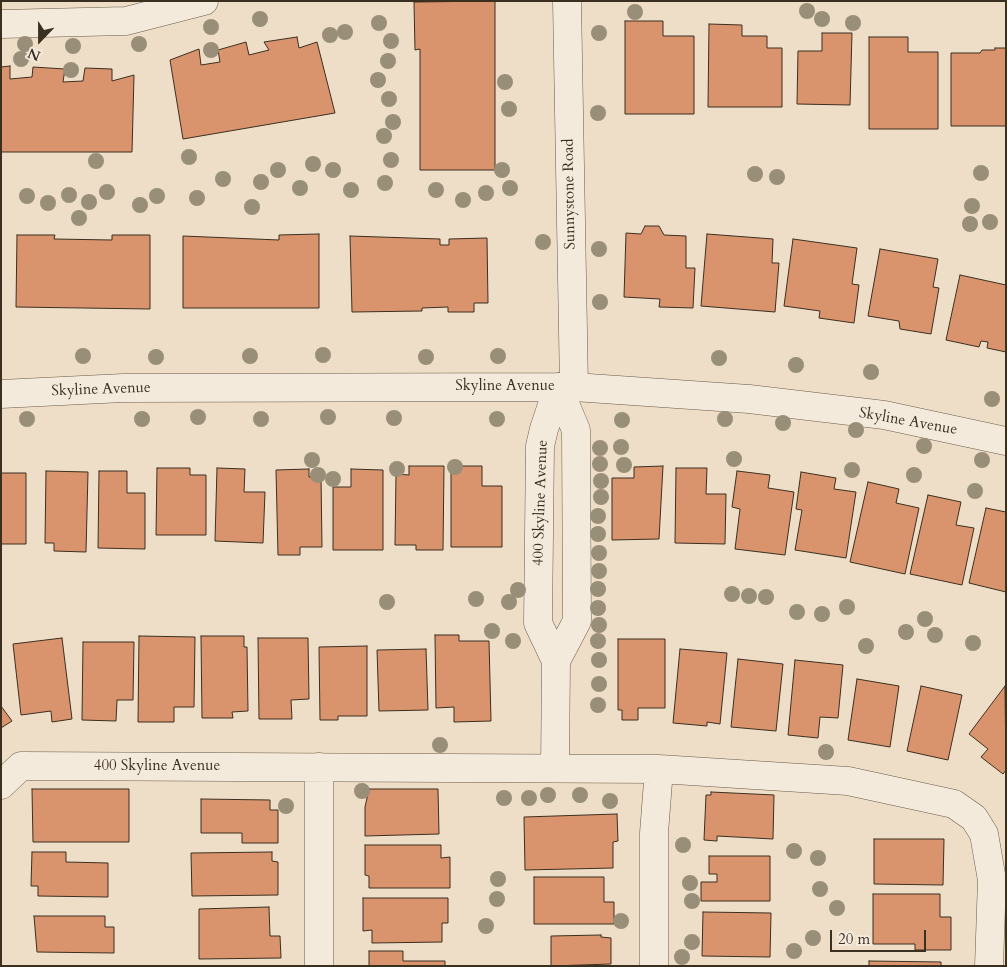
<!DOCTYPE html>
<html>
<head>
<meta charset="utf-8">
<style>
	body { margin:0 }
	#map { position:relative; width:1007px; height:967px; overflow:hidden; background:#eedec7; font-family:Cardo,serif }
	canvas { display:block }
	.frame { position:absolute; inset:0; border:2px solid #3b2f20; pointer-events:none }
	.north { position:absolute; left:15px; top:15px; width:50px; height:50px; -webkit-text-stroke:4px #f4eadb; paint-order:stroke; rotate:202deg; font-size:14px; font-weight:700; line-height:20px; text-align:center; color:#3b2f20 }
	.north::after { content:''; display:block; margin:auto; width:18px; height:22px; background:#3b2f20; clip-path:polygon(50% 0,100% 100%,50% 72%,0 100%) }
	.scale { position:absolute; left:830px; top:930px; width:96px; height:22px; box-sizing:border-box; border:2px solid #3b2f20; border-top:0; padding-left:6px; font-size:15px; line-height:18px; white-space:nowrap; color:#3b2f20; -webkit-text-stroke:4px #f4eadb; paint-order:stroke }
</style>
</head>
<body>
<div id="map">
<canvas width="1007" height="967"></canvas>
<div class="frame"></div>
<div class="north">N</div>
<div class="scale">20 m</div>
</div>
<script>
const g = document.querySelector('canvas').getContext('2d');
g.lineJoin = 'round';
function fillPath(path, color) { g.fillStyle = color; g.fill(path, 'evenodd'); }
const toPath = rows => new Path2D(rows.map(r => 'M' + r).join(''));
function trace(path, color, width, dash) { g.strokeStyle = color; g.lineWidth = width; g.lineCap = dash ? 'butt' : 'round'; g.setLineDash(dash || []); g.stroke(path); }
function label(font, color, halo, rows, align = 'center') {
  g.font = font + ' Cardo,serif'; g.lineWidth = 5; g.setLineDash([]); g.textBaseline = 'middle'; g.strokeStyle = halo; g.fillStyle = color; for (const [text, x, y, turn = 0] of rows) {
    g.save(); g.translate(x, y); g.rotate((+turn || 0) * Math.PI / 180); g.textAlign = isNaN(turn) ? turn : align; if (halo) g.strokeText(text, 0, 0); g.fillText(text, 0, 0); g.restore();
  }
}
const building = toPath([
	[495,1,495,170,420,170,420,49,415,50,414,2,495,1],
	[625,21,663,21,663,36,694,36,694,114,625,114,625,21],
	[709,24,742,25,742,36,767,36,767,48,782,48,782,107,708,107,709,24],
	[822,33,852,33,850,105,797,104,798,51,822,51,822,33],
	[297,37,299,48,317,42,335,113,183,139,170,60,199,49,201,65,220,62,218,50,246,42,249,55,269,50,264,42,297,37],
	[869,37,908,37,908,52,938,52,938,129,869,129,869,37],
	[995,48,1006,48,1006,126,951,126,951,53,980,53,982,50,995,50,995,48],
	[10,66,10,79,32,77,33,67,65,69,63,82,83,81,85,68,112,69,112,81,134,75,132,152,1,152,1,67,10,66],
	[645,226,659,226,664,235,686,236,686,268,695,268,693,308,659,307,660,299,624,297,626,233,641,234,645,226],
	[319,234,319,308,183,308,183,236,279,240,279,235,319,234],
	[707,234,773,239,772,263,779,263,775,312,701,306,707,234],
	[17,235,55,235,54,239,112,240,112,235,150,235,150,309,16,307,17,235],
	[350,236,440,239,440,245,449,245,449,239,487,238,488,303,474,303,474,312,448,312,448,307,422,308,422,311,352,312,350,236],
	[793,239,857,248,852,284,859,285,854,323,819,318,820,311,784,306,793,239],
	[880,249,938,259,933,287,939,288,931,334,900,329,899,321,868,316,880,249],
	[960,275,1006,285,1006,352,987,348,988,342,981,341,979,347,946,340,960,275],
	[409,466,444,466,443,550,416,550,416,545,395,545,396,474,409,475,409,466],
	[451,466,482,466,482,486,502,486,502,547,451,547,451,466],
	[663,466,659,539,612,540,612,478,634,478,634,467,663,466],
	[157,468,190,468,190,475,206,475,206,535,156,535,157,468],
	[217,468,245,469,244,492,265,492,263,543,215,541,217,468],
	[676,468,707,468,706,494,726,494,725,544,675,543,676,468],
	[309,469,309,477,321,477,322,547,300,547,300,555,278,555,276,470,309,469],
	[351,469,383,470,383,550,333,550,333,487,351,487,351,469],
	[46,471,88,472,86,552,54,551,54,543,45,543,46,471],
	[99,471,127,471,127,493,145,493,145,549,98,548,99,471],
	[737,471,770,475,768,488,794,492,785,555,735,549,740,509,732,507,737,471],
	[801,472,836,478,834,489,856,492,846,558,795,550,802,510,796,509,801,472],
	[1,473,26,473,26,544,1,544,1,473],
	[868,482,899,489,896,503,919,508,905,574,850,562,868,482],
	[928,495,961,502,956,525,974,528,962,585,910,574,928,495],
	[986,508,1006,512,1006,592,969,583,986,508],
	[435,635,459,635,459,641,489,641,491,721,454,722,454,707,436,708,435,635],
	[139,636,195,637,194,707,174,707,174,722,138,722,139,636],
	[201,636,244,636,244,647,247,647,248,711,232,712,233,718,202,718,201,636],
	[62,638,72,719,52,722,51,711,21,715,13,644,62,638],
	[258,638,308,638,309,699,291,700,292,719,259,719,258,638],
	[618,639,665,639,665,708,638,708,638,720,622,720,622,710,618,710,618,639],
	[83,642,134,642,133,700,117,700,116,721,82,720,83,642],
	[367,646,367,716,338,716,338,720,320,720,319,647,367,646],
	[426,649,428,710,379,711,377,650,426,649],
	[680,649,727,653,720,724,707,722,707,726,673,723,680,649],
	[738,659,783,664,776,731,731,727,738,659],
	[795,660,843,665,838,718,820,717,818,738,788,735,795,660],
	[857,679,899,686,890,747,848,740,857,679],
	[921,686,962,695,948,760,907,751,921,686],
	[1005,686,1006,770,1003,774,981,757,988,749,969,734,1005,686],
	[1,706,12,721,1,728,1,706],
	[32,789,129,789,129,842,33,842,32,789],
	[369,789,438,789,439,834,365,836,365,807,369,789],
	[711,792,774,795,773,839,717,836,717,841,704,840,706,795,711,795,711,792],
	[201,799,270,800,270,810,278,810,278,843,242,843,242,833,201,833,201,799],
	[617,814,618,841,613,842,613,868,525,870,524,817,617,814],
	[874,839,944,839,943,885,874,884,874,839],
	[365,845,441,845,441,858,450,857,450,888,369,888,369,876,365,875,365,845],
	[32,852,66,852,66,862,108,863,108,897,38,896,38,886,31,886,32,852],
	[272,852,272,861,278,862,278,895,192,896,191,853,272,852],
	[709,856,770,856,770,901,701,901,701,882,717,882,717,874,709,874,709,856],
	[534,877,604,877,604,902,614,902,614,924,534,924,534,877],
	[873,894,940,894,940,917,951,917,951,950,915,950,915,944,873,944,873,894],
	[363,898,448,898,448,923,442,923,442,942,372,943,372,930,363,931,363,898],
	[269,907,270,936,280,936,281,958,199,959,199,909,269,907],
	[703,912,771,913,770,957,702,956,703,912],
	[34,916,105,916,105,927,114,927,114,953,37,952,34,916],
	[601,935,601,937,611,938,611,964,551,966,551,936,601,935],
	[369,951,403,951,403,961,445,961,445,966,369,966,369,951],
	[869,961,941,962,941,966,869,966,869,961]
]);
const minor = toPath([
	[567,1,574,387],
	[1,24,126,21,204,1],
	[1,394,123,388,574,387,749,399,884,415,1006,441],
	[556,661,577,621,576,430,558,387],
	[555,768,556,661,538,623,540,446,544,429,558,387],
	[1,785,21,766,659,769,848,781,954,804,974,818,984,834,992,880,989,966],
	[319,966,319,767],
	[654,966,654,833,659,769]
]);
const trees = [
	[807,11],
	[635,12],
	[260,19],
	[822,19],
	[379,23],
	[853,23],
	[211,27],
	[345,32],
	[599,33],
	[330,35],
	[391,41],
	[25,44],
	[139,44],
	[73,46],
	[211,50],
	[21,59],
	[388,61],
	[71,70],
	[378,80],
	[505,82],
	[389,99],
	[509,109],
	[598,113],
	[393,122],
	[384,136],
	[189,157],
	[391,160],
	[96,161],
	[313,164],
	[278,170],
	[333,170],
	[502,170],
	[981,173],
	[755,174],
	[777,177],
	[223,179],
	[261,182],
	[385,183],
	[300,188],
	[510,188],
	[351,190],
	[436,190],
	[107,192],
	[486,193],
	[69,195],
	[27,196],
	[157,196],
	[197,198],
	[463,200],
	[89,202],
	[48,203],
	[140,205],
	[972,206],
	[252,207],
	[79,218],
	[990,222],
	[970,224],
	[543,242],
	[599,249],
	[600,302],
	[323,355],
	[83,356],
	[250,356],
	[498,356],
	[156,357],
	[426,357],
	[719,358],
	[796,365],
	[871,372],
	[992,399],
	[198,417],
	[328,417],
	[394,418],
	[27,419],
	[142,419],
	[261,419],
	[497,419],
	[725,419],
	[622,420],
	[783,423],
	[856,430],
	[924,446],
	[621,447],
	[600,448],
	[734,459],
	[312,460],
	[982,460],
	[600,464],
	[624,465],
	[455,467],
	[397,469],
	[852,470],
	[318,475],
	[914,475],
	[333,479],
	[601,481],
	[975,491],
	[601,497],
	[598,516],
	[598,534],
	[599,553],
	[599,571],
	[598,589],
	[518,590],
	[732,594],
	[749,596],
	[766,597],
	[476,599],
	[387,602],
	[509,602],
	[847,607],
	[598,608],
	[797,612],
	[822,614],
	[925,619],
	[599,625],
	[492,631],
	[906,632],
	[935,635],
	[513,641],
	[598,641],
	[973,643],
	[866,646],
	[599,660],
	[599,684],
	[598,705],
	[440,745],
	[826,752],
	[362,791],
	[548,795],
	[580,795],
	[504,798],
	[529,798],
	[610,801],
	[286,806],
	[683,845],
	[794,851],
	[818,858],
	[498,879],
	[690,883],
	[820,889],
	[497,899],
	[692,901],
	[837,908],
	[621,921],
	[486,926],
	[813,938],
	[692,942],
	[794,951],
	[682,957]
];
const streetNames = [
	["Sunnystone Road",570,194,-91],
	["Skyline Avenue",505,387],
	["Skyline Avenue",101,390,-2],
	["Skyline Avenue",908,422,10],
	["400 Skyline Avenue",541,503,-88],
	["400 Skyline Avenue",157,767]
];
fillPath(building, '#da946d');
trace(building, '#3b2f20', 1);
trace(minor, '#685b4a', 29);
trace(minor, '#f4eadb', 28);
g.fillStyle = '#998e78';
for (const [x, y] of trees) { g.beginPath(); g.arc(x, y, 8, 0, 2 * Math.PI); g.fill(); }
label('15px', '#3b2f20', '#f4eadb', streetNames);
</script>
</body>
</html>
